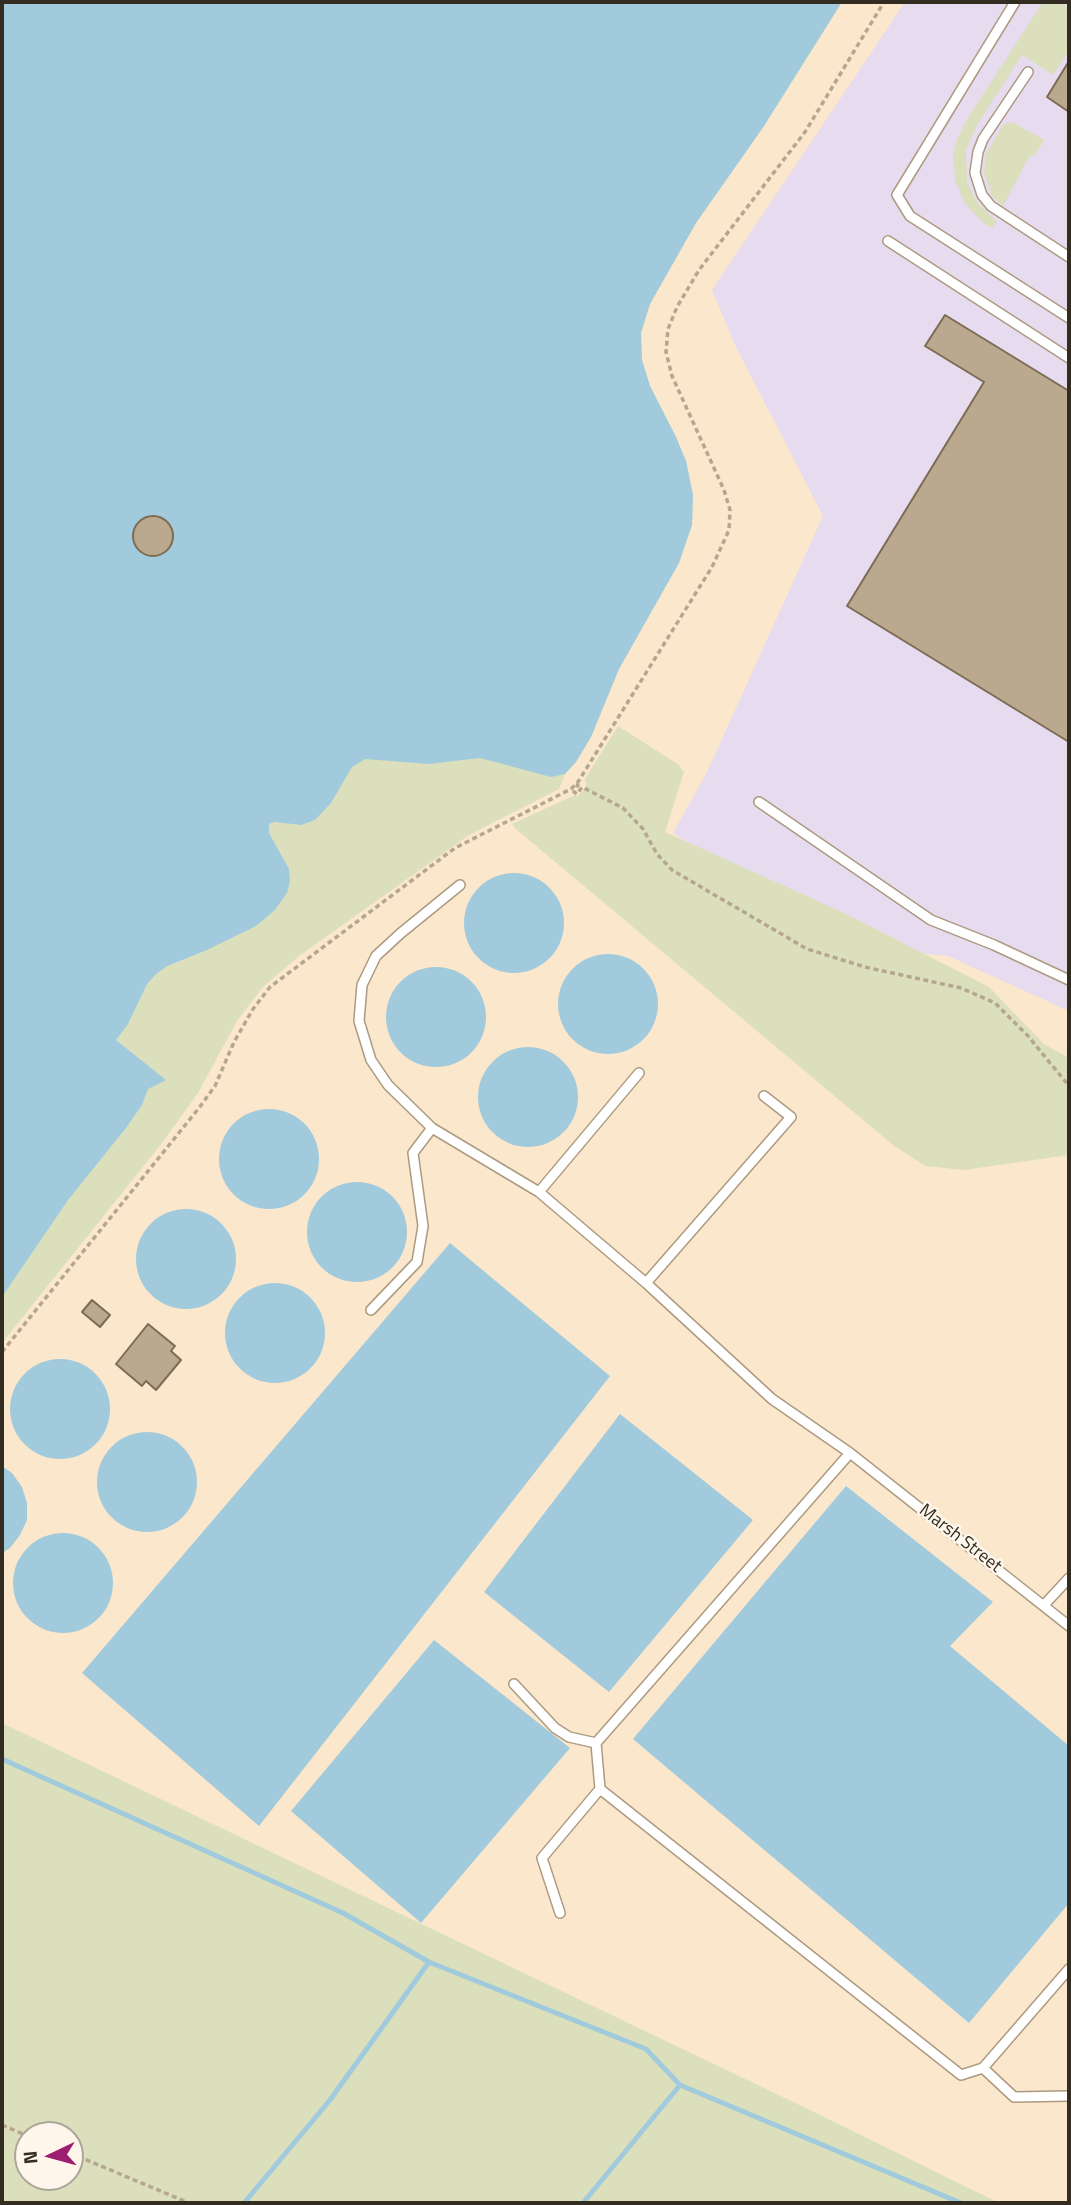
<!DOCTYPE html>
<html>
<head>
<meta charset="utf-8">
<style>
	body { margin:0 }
	#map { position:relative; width:1071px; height:2205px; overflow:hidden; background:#fbe7cc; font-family:"Titillium Web",sans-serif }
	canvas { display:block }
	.frame { position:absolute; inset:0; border:4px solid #332c21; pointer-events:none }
	.north { position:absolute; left:14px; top:2121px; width:70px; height:70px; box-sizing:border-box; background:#fef6eb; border:2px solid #ada59a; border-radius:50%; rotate:265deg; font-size:19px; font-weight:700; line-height:28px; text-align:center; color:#332c21 }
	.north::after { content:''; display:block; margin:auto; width:24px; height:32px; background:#9d1d71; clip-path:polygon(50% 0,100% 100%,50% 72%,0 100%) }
</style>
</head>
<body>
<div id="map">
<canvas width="1071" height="2205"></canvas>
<div class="frame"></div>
<div class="north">N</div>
</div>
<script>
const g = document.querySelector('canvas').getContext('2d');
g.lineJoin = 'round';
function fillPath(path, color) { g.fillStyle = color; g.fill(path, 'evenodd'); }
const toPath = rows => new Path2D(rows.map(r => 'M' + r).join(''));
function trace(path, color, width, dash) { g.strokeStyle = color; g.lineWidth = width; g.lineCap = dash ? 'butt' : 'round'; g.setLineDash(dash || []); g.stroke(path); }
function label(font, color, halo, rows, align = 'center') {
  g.font = font + ' "Titillium Web",sans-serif'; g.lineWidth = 5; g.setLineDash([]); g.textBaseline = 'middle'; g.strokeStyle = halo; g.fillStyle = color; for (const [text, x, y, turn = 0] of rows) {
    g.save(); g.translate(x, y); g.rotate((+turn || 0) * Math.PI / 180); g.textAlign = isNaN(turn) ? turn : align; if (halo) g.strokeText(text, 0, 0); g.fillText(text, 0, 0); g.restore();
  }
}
const industrial = toPath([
	[905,2,1069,2,1069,1011,948,956,847,947,673,833,707,772,823,516,735,345,712,290]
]);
const green = toPath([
	[842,2,764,126,696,223,650,304,641,333,642,360,650,386,676,437,686,461,693,495,692,525,679,563,619,669,591,737,576,762,565,774,559,789,469,835,299,956,262,988,237,1021,198,1093,162,1143,2,1343,2,1092],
	[1043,2,1060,2,1069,8,1069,50,1053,75,1022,55,977,125,966,151,967,182,977,202,997,222,992,228,982,222,964,202,955,180,953,155,957,139,969,116],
	[1009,122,1014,123,1044,140,1035,156,1030,155,1003,206,992,196,984,172,986,154,1003,125],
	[618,726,679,765,684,772,665,832,842,912,989,987,1044,1044,1069,1058,1069,1155,964,1170,926,1166,916,1160,893,1145,516,829,512,824,575,795,578,796,586,787,585,779],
	[2,1723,812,2111,999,2203,2,2203],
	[28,2135,70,2135,70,2177,28,2177]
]);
const water = toPath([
	[2,2,842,2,764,126,696,223,650,304,641,333,642,360,650,386,676,437,686,461,693,495,692,525,679,563,619,669,591,737,576,762,565,774,551,777,480,758,429,764,365,759,352,767,331,803,315,820,301,825,275,822,269,824,269,833,289,869,290,881,287,893,275,910,256,926,207,950,167,966,156,974,147,984,128,1024,116,1040,166,1080,148,1089,142,1105,126,1128,68,1200,2,1297],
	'464 923a50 50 0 1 1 100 0a50 50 0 1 1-100 0Z',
	'558 1004a50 50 0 1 1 100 0a50 50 0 1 1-100 0Z',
	'386 1017a50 50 0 1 1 100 0a50 50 0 1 1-100 0Z',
	'478 1097a50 50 0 1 1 100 0a50 50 0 1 1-100 0Z',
	'219 1159a50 50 0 1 1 100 0a50 50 0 1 1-100 0Z',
	'307 1232a50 50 0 1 1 100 0a50 50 0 1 1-100 0Z',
	'136 1259a50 50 0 1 1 100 0a50 50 0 1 1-100 0Z',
	[450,1243,610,1376,259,1826,82,1673],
	'225 1333a50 50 0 1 1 100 0a50 50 0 1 1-100 0Z',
	'10 1409a50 50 0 1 1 100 0a50 50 0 1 1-100 0Z',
	[620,1414,753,1520,609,1692,484,1592],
	'97 1482a50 50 0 1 1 100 0a50 50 0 1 1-100 0Z',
	[2,1466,12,1473,22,1487,27,1503,27,1520,20,1535,10,1548,2,1553],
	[846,1486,993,1602,950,1646,1069,1746,1069,1903,969,2023,633,1739],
	'13 1583a50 50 0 1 1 100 0a50 50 0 1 1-100 0Z',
	[434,1640,570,1748,421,1923,291,1811]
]);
const stream = toPath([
	[2,1759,343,1913,429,1962,646,2049,680,2085,961,2203],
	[244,2203,330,2100,429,1962],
	[583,2203,680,2085]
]);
const building = toPath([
	[1069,61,1069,112,1047,97,1069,61],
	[945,315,1069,391,1069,742,847,606,984,382,925,346,945,315],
	'133 536a20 20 0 1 1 40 0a20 20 0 1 1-40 0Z',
	[92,1300,110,1315,100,1327,82,1312,92,1300],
	[148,1324,175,1346,171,1351,181,1360,156,1390,146,1381,142,1386,116,1364,148,1324]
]);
const path = toPath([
	[576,784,578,785,574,792,577,794,582,787,623,808,643,829,657,854,672,870,807,949,865,967,961,988,995,1003,1028,1036,1069,1086],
	[2,1352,199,1108,215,1086,234,1042,253,1009,270,987,455,848,571,789,578,782,712,567,729,530,730,510,724,490,672,376,666,352,668,329,677,307,699,270,805,132,884,2],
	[2,2125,28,2136],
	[70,2153,189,2203]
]);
const lane = toPath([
	[1015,2,897,195,910,216,1069,318],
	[1028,72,983,139,978,152,975,173,982,195,991,206,1069,257],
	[888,241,1069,358],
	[759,802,931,920,994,945,1069,980],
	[639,1073,539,1192,646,1283,772,1399,850,1453,1069,1626],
	[432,1128,388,1085,371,1060,359,1021,362,985,376,956,401,933,460,885],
	[646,1283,791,1117,764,1096],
	[371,1310,417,1262,423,1226,413,1153,432,1128,539,1192],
	[850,1453,596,1743,600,1789,961,2075,983,2068,1014,2097,1069,2096],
	[1044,1605,1069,1578],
	[514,1684,555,1728,569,1737,596,1743],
	[560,1913,542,1858,600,1789],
	[983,2068,1069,1969]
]);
const streetNames = [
	["Marsh Street",960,1539,38]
];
fillPath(industrial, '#e7dbef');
fillPath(green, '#dbdfbc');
fillPath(water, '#a1cbdd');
trace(stream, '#a1cbdd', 5);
fillPath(building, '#baa98f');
trace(building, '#7c6c54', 2);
trace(lane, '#ac9a81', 12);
trace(path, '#b5a690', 3.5, [5, 3.5]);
trace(lane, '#fff', 9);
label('18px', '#332c21', '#fef6eb', streetNames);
</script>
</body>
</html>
